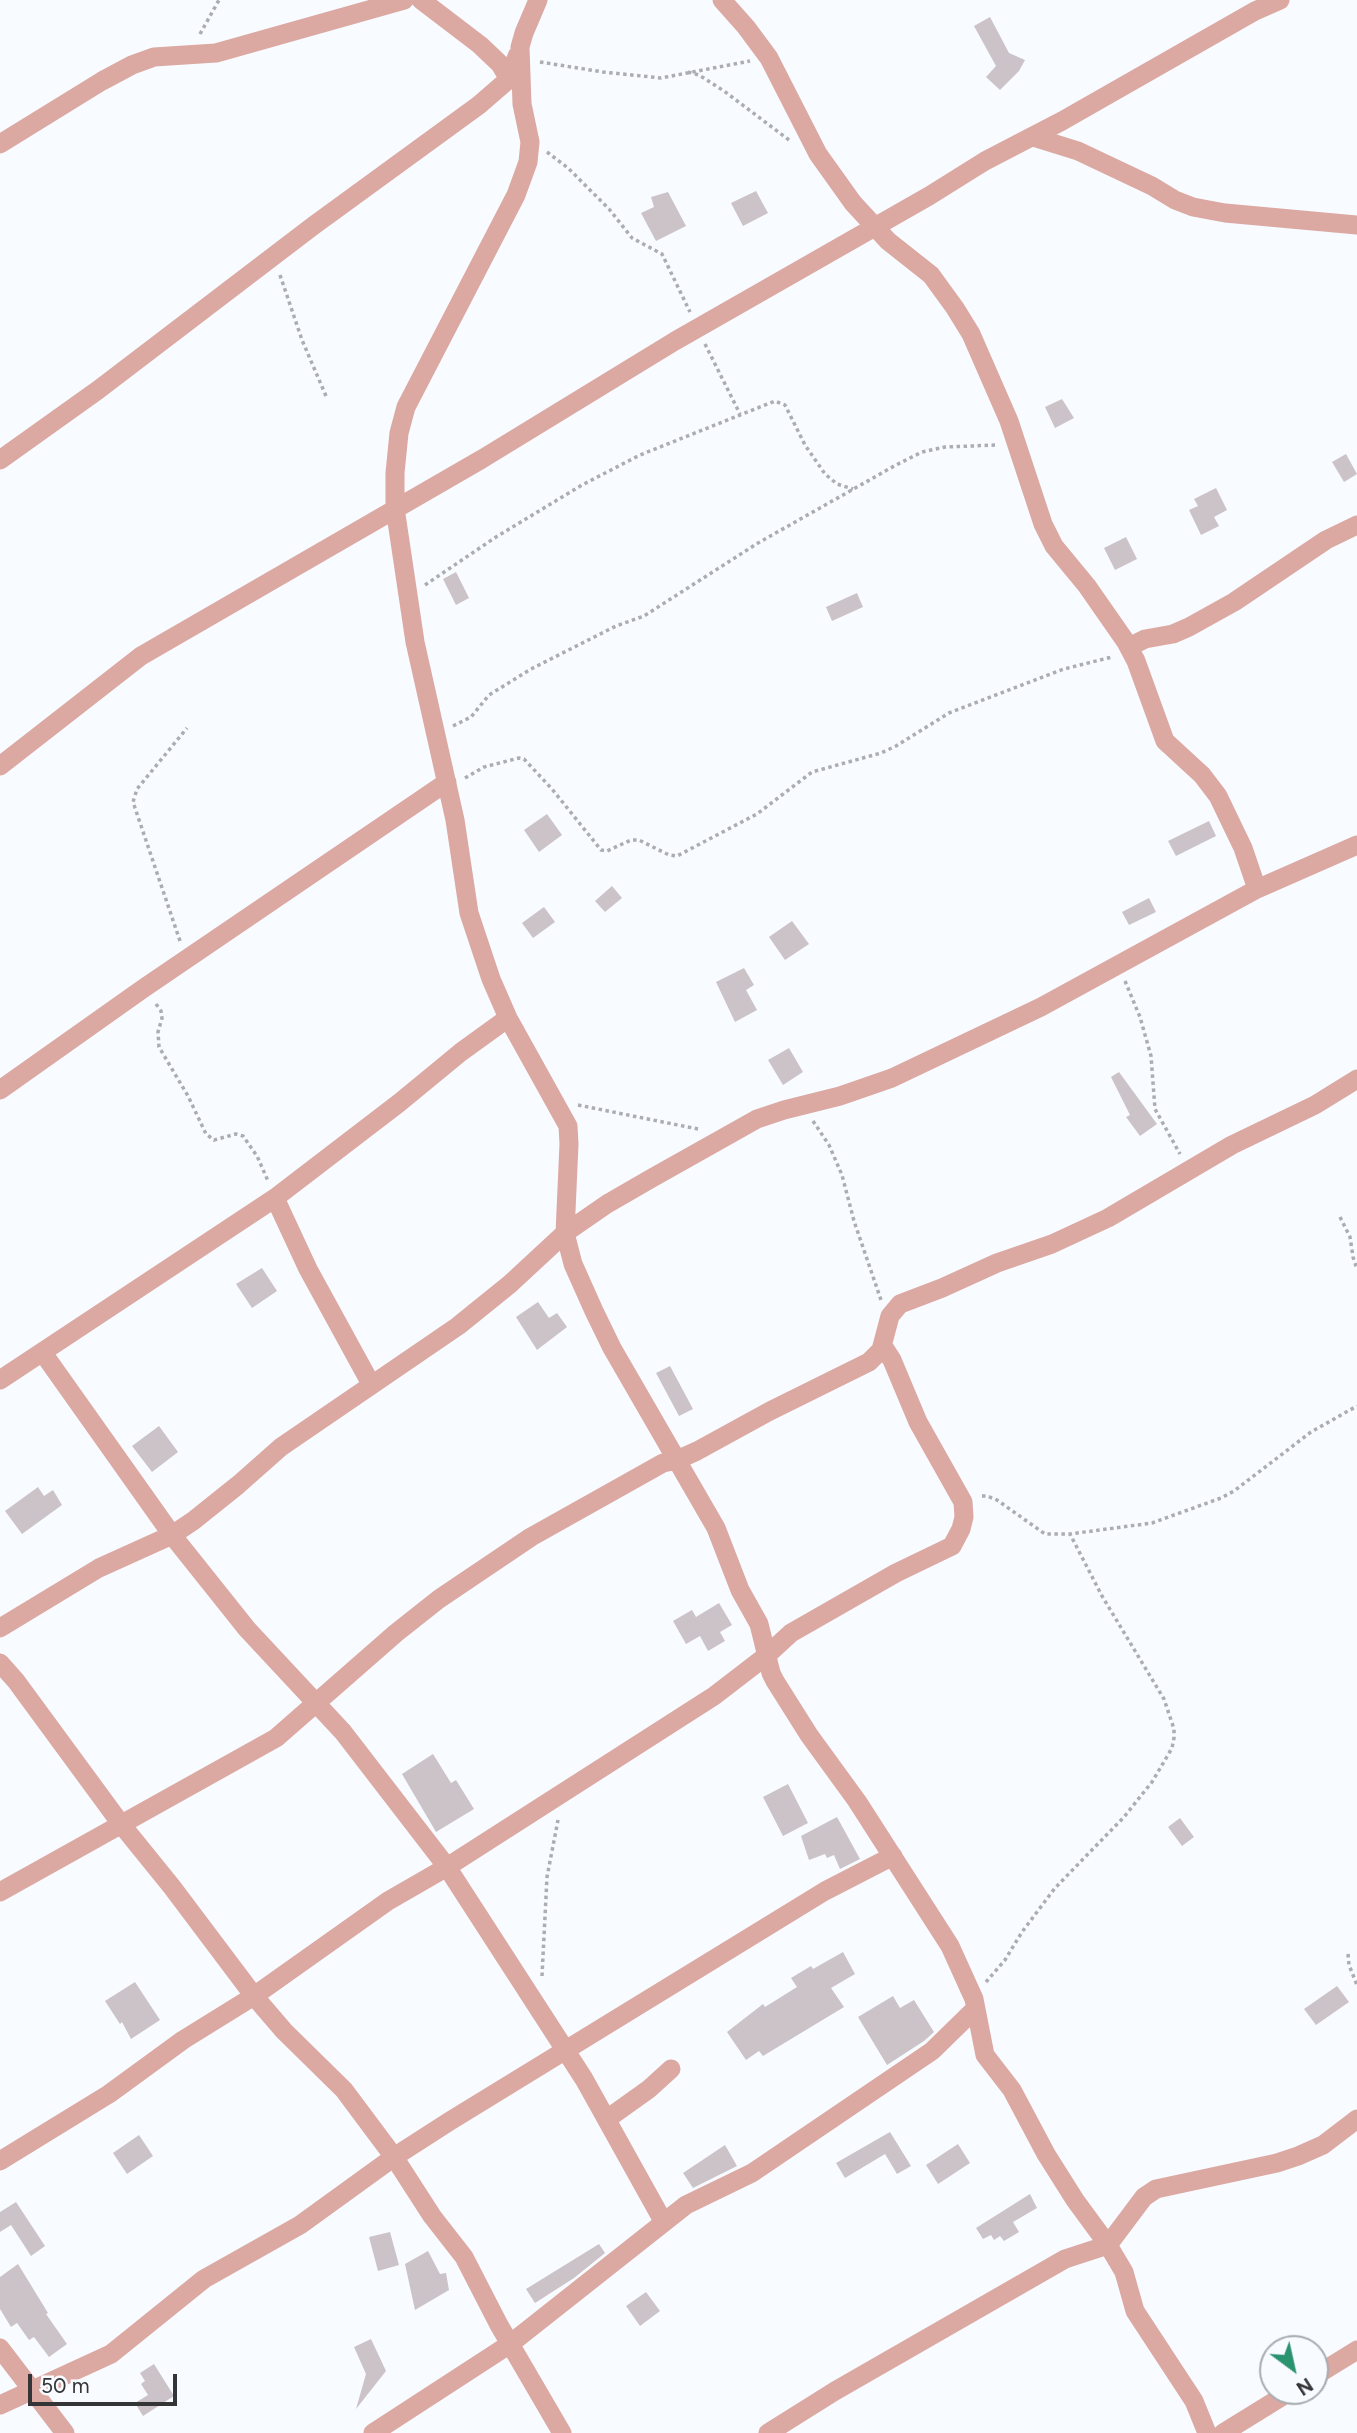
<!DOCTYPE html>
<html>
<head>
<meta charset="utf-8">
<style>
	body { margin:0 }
	#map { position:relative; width:1357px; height:2433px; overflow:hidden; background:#f8fbff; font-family:Figtree,sans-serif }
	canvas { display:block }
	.north { position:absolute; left:1259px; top:2335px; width:70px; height:70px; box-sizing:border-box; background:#f8fbff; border:2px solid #a9acaf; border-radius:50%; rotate:147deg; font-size:19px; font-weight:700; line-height:28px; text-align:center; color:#333537 }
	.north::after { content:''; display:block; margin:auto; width:24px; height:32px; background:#2c9370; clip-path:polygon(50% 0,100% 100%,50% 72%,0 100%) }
	.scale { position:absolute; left:28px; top:2374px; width:149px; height:32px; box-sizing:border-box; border:4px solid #333537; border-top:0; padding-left:9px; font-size:21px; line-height:24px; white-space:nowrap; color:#333537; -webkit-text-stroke:5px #f8fbff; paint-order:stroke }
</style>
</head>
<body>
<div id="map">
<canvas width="1357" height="2433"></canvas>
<div class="north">N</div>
<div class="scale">50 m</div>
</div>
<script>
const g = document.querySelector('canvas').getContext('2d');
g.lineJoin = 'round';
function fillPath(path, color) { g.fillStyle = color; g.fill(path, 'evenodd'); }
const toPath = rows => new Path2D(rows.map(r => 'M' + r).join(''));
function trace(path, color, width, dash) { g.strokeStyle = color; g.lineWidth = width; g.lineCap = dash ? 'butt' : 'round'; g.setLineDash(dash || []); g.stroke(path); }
const building = toPath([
	[990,17,1009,53,1025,60,1019,71,1000,90,986,77,996,66,974,26],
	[756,191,768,213,743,226,731,203],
	[668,192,686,226,656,241,641,213,654,207,651,197],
	[1062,399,1074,418,1055,428,1045,407],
	[1346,454,1357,474,1344,482,1332,462],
	[1216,488,1227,510,1214,517,1219,526,1201,535,1189,510,1198,506,1194,499],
	[1126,537,1137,559,1115,570,1104,548],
	[456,572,469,598,456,605,443,579],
	[857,593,863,607,832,621,826,607],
	[547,814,562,835,539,852,524,830],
	[1209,821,1216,836,1176,856,1168,841],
	[612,886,622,898,605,912,595,901],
	[1149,898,1156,912,1129,925,1122,912],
	[544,907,555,922,533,938,522,923],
	[792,921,809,944,785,960,769,937],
	[744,968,754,985,746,990,757,1010,735,1022,716,982],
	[789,1048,803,1072,783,1085,768,1060],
	[1119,1072,1157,1124,1140,1136,1126,1117,1130,1115,1111,1077],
	[262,1268,277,1291,252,1308,236,1284],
	[538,1302,549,1318,557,1313,567,1327,537,1350,516,1317],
	[670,1366,693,1409,679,1416,656,1373],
	[159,1426,178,1452,152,1472,132,1446],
	[38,1487,44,1496,53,1490,62,1505,22,1534,5,1511],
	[719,1603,732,1625,720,1632,725,1641,708,1651,700,1636,686,1644,673,1621,692,1610,696,1617],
	[433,1754,451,1783,456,1780,474,1809,436,1832,402,1774],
	[788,1784,808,1823,783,1836,763,1797],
	[837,1817,860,1859,840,1869,834,1855,827,1858,825,1854,809,1860,801,1836],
	[1180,1818,1194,1837,1182,1846,1168,1827],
	[843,1952,855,1974,831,1988,844,2007,763,2056,759,2051,746,2060,727,2032,763,2004,765,2007,797,1987,791,1978,811,1966,813,1969],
	[135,1982,160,2020,131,2039,122,2022,120,2024,105,2001],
	[1337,1986,1349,2002,1316,2025,1304,2009],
	[893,1996,900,2008,914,2000,934,2032,924,2041,887,2065,858,2017],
	[890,2132,911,2166,897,2174,885,2154,845,2178,836,2163],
	[139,2135,153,2156,127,2174,113,2153],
	[958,2144,970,2163,938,2184,926,2165],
	[725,2145,737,2166,693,2188,683,2173],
	[1030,2194,1037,2208,1013,2222,1019,2232,1004,2241,1000,2236,994,2240,991,2235,983,2239,976,2228],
	[16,2202,45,2246,31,2256,11,2225,0,2232,0,2212],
	[390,2232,399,2265,378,2271,369,2237],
	[599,2244,605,2253,574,2278,535,2303,526,2289],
	[428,2251,440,2274,446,2273,449,2290,415,2310,405,2264],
	[18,2264,48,2313,46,2314,67,2344,49,2357,34,2337,29,2340,17,2323,11,2327,0,2309,0,2277],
	[646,2292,660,2311,640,2326,626,2306],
	[371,2339,386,2371,356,2409,366,2374,354,2347],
	[154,2364,174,2396,143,2416,135,2403,148,2395,141,2384,145,2381,140,2373]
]);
const path = toPath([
	[200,34,219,0],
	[540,62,603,72,661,78,750,61],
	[688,72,699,75,724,91,789,140],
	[547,152,568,168,609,209,632,238,662,254,690,312],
	[280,275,302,340,326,396],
	[705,344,740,414],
	[425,585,496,537,582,485,640,455,775,401,785,405,805,445,825,474,837,484,853,489],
	[453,726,471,717,489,695,531,669,616,626,644,616,758,543,896,465,922,452,945,447,997,445],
	[465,778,484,767,519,758,524,759,552,789,601,850,607,851,631,840,639,840,669,855,677,856,757,814,812,772,881,753,896,746,949,713,1064,669,1112,657],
	[180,941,133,802,137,789,187,728],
	[1125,981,1140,1017,1151,1056,1155,1109,1180,1154],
	[156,1004,161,1011,162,1018,158,1032,159,1047,188,1096,206,1134,214,1140,236,1134,243,1136,257,1156,268,1181],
	[578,1105,698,1129],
	[813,1121,829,1145,842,1175,854,1221,881,1300],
	[1340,1217,1350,1237,1353,1257,1357,1269],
	[982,1496,987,1496,997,1500,1045,1534,1070,1534,1152,1523,1221,1498,1234,1491,1311,1432,1357,1406],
	[1348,1954,1349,1965,1357,1985],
	[542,1976,547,1877,558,1820],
	[986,1982,1005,1960,1022,1932,1055,1888,1124,1817,1152,1782,1172,1748,1174,1738,1174,1729,1164,1699,1102,1596,1070,1534]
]);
const minor = toPath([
	[421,0,480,45,500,64,509,79],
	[538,0,524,33,520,47,522,104,530,142,528,162,516,195,406,407,399,433,395,473,395,508,415,642,455,820,469,913,491,979,508,1018,568,1126,569,1144,565,1233,573,1264,594,1311,612,1348,716,1528,740,1590,759,1624,771,1673,775,1681,809,1735,857,1801,950,1946,974,1999,985,2055,1012,2090,1046,2154,1075,2200,1108,2245,1124,2272,1135,2311,1194,2401,1207,2433],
	[722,0,746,27,769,58,818,154,853,203,888,241,931,275,955,308,971,334,1009,421,1043,524,1054,546,1087,586,1126,642,1136,661,1165,741,1202,775,1218,796,1243,848,1257,889],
	[1033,137,1078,151,1152,186,1175,200,1193,207,1225,213,1357,225],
	[0,144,102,81,132,65,154,57,216,53,404,0],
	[0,460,98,390,313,226,479,105,509,79,517,56],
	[1129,647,1145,639,1173,634,1189,627,1234,602,1326,540,1357,525],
	[0,766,141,656,482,459,675,341,929,196,985,161,1062,121,1255,11,1280,0],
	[0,1090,144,988,447,782],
	[275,1198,308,1269,371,1384],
	[43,1353,172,1535,247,1629,343,1732,447,1867,584,2079,663,2221],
	[0,1380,275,1198,399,1103,461,1052,508,1018],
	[0,1628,99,1568,172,1535,193,1521,238,1485,281,1447,458,1326,510,1284,565,1233,607,1204,652,1178,757,1119,784,1110,840,1096,892,1078,1041,1007,1257,889,1357,845],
	[0,1663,16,1681,121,1824,172,1887,254,1996,284,2031,344,2090,394,2157,432,2216,464,2257,499,2325,562,2433],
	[0,1892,276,1738,396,1633,439,1599,531,1537,663,1463,677,1460,697,1451,770,1411,869,1362,881,1350,890,1316,900,1304,942,1288,997,1263,1052,1244,1108,1218,1232,1145,1315,1105,1357,1079],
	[607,2119,649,2089,671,2069],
	[0,2161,109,2094,183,2040,254,1996,388,1901,447,1867,714,1696,766,1656,791,1633,896,1573,952,1546,961,1529,964,1517,963,1502,918,1422,892,1360,883,1346],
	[0,2348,65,2433],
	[1315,2376,1357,2350],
	[0,2405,111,2354,204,2279,300,2225,394,2157,450,2121,825,1891,893,1856],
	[373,2433,510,2344,686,2205,752,2173,932,2051,975,2009],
	[768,2433,835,2391,1065,2259,1108,2245,1144,2197,1156,2189,1277,2163,1298,2156,1323,2145,1357,2119],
	[1223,2433,1291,2391]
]);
fillPath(building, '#cbc3c7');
trace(path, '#abadb1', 3.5, [3.5, 3.5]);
trace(minor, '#dba8a2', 19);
</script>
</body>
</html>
